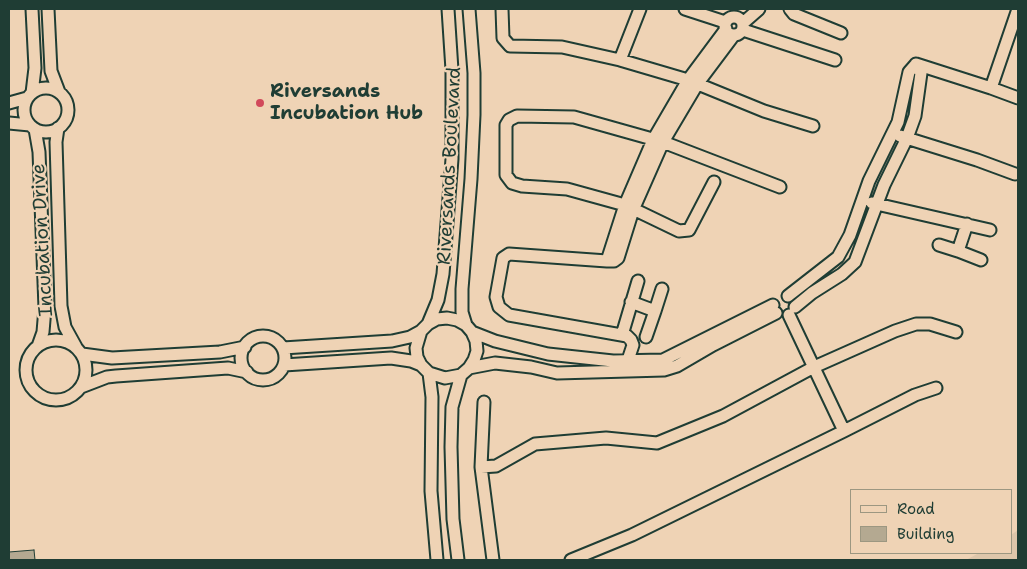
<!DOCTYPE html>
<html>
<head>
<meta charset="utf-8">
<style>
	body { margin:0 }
	#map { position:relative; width:1027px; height:569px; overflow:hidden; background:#efd3b5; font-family:"Shantell Sans",sans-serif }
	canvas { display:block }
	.frame { position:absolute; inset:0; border:10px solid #1f3d34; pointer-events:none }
	.legend { position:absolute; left:850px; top:489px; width:162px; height:65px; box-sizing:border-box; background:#efd3b5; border:1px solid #9c9781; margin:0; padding:6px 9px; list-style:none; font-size:15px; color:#1f3d34 }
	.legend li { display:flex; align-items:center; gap:10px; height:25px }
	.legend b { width:25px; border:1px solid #9c9781 }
</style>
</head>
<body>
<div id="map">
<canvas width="1027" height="569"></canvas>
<div class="frame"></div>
<ul class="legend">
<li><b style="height:6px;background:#efd3b5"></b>Road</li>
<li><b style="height:14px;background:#b4a991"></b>Building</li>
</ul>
</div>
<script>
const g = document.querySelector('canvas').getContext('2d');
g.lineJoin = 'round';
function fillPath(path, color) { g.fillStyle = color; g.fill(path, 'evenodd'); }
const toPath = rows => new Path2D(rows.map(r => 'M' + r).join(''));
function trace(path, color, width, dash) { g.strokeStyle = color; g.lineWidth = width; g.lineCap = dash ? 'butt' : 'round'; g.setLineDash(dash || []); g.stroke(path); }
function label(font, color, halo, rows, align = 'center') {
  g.font = font + ' "Shantell Sans",sans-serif'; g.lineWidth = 4.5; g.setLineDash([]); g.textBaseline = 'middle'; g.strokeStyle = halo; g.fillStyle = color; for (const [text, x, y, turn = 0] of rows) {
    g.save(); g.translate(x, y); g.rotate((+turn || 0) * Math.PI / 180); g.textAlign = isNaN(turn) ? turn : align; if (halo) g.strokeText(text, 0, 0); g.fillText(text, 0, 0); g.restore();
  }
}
const built = toPath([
	[1018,530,1018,560,966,560,979,553,1011,553,1011,535]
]);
const building = toPath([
	[34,550,35,560,9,560,9,552,34,550]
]);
const minor = toPath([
	[48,9,51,71,59,92],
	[502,9,503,38,510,46,562,47,620,60,688,80,764,111,813,126],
	[685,9,725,22],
	[790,9,794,14,841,33],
	'725 26a9 9 0 1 1 18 0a9 9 0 1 1-18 0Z',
	[743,23,759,9],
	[743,30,835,60],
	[620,60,640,9],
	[916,64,991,88,1018,98],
	[991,88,1018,9],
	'24 110a22 22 0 1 1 44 0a22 22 0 1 1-44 0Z',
	[32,93,35,68,32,9],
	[9,103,27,98],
	[9,123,30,125],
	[58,128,56,142,61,306,65,327,76,347],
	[35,129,39,152,45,308,43,332,38,346],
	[900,136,977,160,1015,174],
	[714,182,689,230,679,231,625,205,567,189,522,186,512,183,506,175,506,125,509,120,517,116,574,117,663,142,780,187],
	[872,203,990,230],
	[939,245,958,251,967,224],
	[958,251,981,260],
	[607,261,625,205,653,140,688,80,726,29],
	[788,296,838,257,850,235,869,181,898,122,909,72,916,64],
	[631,302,655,311,662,289],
	[795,307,812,293,842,274,855,262,884,185,907,138,915,116,921,73,916,64],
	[789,315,844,431],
	[428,324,438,300,443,274,452,159,452,70,448,9],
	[466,325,462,312,462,289,471,179,474,115,474,73,469,9],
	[472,332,495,341,548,354,613,361,663,360,773,305],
	[622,335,638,281],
	'241 358a22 22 0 1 1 44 0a22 22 0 1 1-44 0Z',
	[646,337,655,311],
	'26 370a30 30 0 1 1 60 0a30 30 0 1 1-60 0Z',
	[283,348,392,341,410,337,421,331],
	[82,354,112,358,220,352,245,347],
	[284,365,391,358,411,361,421,365],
	[469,368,474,360,477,351,476,341,472,332,466,325,457,320,447,318,437,319,428,324,421,331,416,348,417,357,421,365,429,373,445,378,461,375,469,368,495,363,531,367,557,373,664,370,677,366,713,345,776,313],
	[627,371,628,360,633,345,631,340,627,336,509,315,499,307,496,297,503,258,509,254,607,261,614,261,618,258,633,210,663,142,698,83,734,35],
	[429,373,432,397,431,491,437,560],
	[81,387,107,377,116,376,228,368,247,372],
	[481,467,484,402],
	[458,560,453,519,451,447,452,407,461,375],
	[493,560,481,467,496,466,535,444,606,438,657,443,723,416,814,367,895,331,916,324,930,324,956,332],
	[571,560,632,535,844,431,915,395,936,388]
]);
const markers = [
	[260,103,5,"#d1495b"]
];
const poiNames = [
	["Riversands",270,92],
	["Incubation Hub",270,114]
];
const streetNames = [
	["Riversands Boulevard",450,166,-87],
	["Incubation Drive",43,240,-93]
];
fillPath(built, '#ddc6aa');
fillPath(building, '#b4a991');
trace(building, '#1f3d34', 1);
trace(minor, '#1f3d34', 15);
trace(minor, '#efd3b5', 11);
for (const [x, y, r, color] of markers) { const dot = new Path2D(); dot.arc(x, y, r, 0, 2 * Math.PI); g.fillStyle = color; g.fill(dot); trace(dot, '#efd3b5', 2); }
label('bold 19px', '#1f3d34', '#efd3b5', poiNames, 'left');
label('19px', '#1f3d34', '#efd3b5', streetNames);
</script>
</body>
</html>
